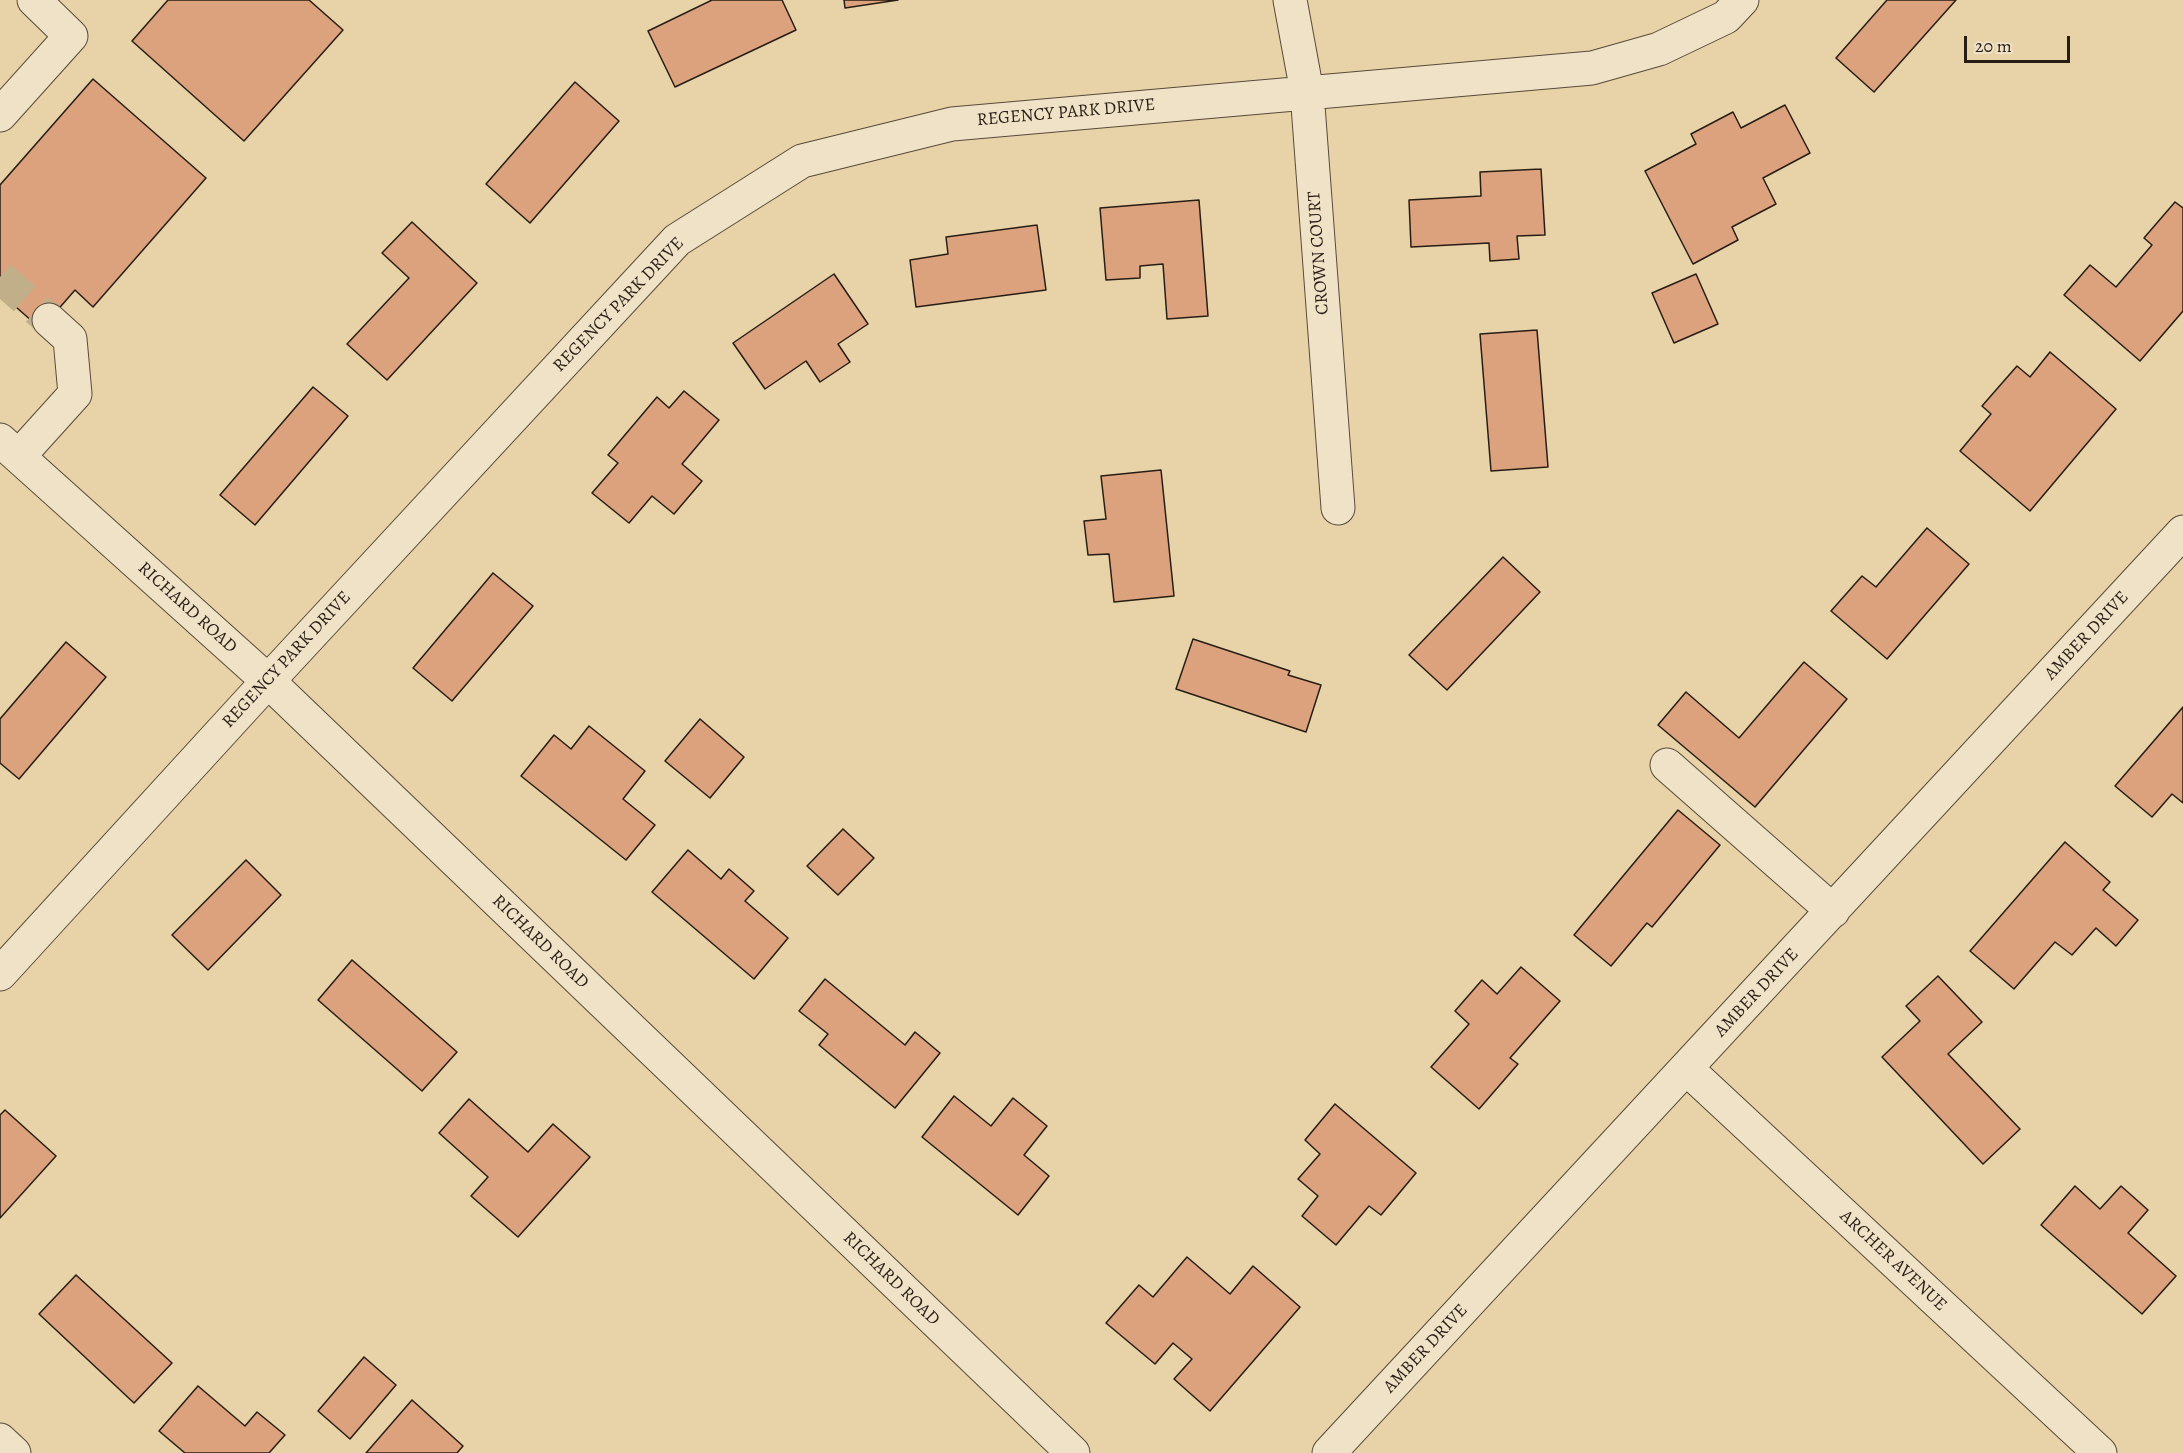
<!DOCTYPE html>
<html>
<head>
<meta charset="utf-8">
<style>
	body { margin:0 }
	#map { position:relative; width:2183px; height:1453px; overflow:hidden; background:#e7d3a7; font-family:Alegreya,serif }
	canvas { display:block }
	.scale { position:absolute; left:1964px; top:36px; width:106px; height:27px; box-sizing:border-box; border:3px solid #281d15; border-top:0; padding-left:8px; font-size:18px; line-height:21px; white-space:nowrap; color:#281d15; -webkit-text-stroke:4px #efe2c6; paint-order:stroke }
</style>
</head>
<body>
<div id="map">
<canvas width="2183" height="1453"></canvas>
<div class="scale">20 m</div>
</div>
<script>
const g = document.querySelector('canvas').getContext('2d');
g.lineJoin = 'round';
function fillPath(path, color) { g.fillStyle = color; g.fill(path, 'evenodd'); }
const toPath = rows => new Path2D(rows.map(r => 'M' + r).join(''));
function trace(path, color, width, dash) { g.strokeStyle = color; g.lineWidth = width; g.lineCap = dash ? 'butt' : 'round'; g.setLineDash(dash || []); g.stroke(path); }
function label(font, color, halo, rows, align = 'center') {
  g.font = font + ' Alegreya,serif'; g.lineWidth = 4.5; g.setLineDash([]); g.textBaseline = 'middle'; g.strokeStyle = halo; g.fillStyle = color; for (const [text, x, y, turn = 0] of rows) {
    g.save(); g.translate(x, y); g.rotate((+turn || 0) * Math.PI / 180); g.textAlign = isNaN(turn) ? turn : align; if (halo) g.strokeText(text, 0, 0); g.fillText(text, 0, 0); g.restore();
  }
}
const building = toPath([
	[168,0,309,0,343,30,244,141,132,41,168,0],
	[712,0,782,0,796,30,675,87,648,31,712,0],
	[844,0,898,0,845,8,844,0],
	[1887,0,1956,0,1874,92,1836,58,1887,0],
	[93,79,206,178,93,307,75,290,41,329,0,293,0,185,93,79],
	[575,82,619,121,530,223,486,184,575,82],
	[1785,105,1810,153,1763,178,1776,204,1732,227,1738,240,1693,264,1645,171,1696,144,1691,134,1733,112,1741,128,1785,105],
	[1541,169,1545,235,1517,236,1519,259,1490,261,1489,243,1411,247,1409,200,1481,196,1480,172,1541,169],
	[1199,200,1208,316,1167,319,1163,264,1140,266,1140,278,1106,280,1100,208,1199,200],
	[2175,202,2183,208,2183,311,2140,361,2064,295,2090,265,2116,287,2152,245,2144,238,2175,202],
	[412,222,477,283,387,380,347,344,409,278,382,253,412,222],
	[1037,225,1046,290,916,307,910,260,948,254,946,237,1037,225],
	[834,274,868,324,838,344,850,362,820,382,806,361,765,389,733,343,834,274],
	[1696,274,1718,324,1674,343,1652,293,1696,274],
	[1537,330,1548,467,1491,471,1480,334,1537,330],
	[2050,352,2116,409,2030,511,1960,451,1991,414,1982,406,2017,366,2030,377,2050,352],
	[313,387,348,416,255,525,220,495,313,387],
	[684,391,719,420,682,464,702,481,674,514,652,496,629,523,592,493,618,463,608,455,657,397,669,408,684,391],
	[1161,470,1174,596,1114,602,1109,554,1088,555,1084,521,1106,519,1101,476,1161,470],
	[1927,528,1969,564,1887,659,1831,611,1862,576,1876,587,1927,528],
	[1503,557,1540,592,1447,690,1409,655,1503,557],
	[493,573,533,606,452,701,413,668,493,573],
	[1193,639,1290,671,1288,675,1321,685,1306,732,1176,689,1193,639],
	[66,642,106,677,19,779,0,763,0,719,66,642],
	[1804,662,1847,699,1755,807,1658,725,1686,692,1739,738,1804,662],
	[2183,707,2183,803,2172,794,2152,817,2115,786,2183,707],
	[700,719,744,757,710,798,665,761,700,719],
	[589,726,645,771,623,799,655,825,626,860,521,776,554,735,571,749,589,726],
	[1678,810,1720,845,1652,927,1647,923,1611,966,1574,935,1678,810],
	[843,829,874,858,838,895,807,866,843,829],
	[2065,842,2110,882,2103,890,2138,920,2116,946,2096,928,2072,955,2055,942,2014,989,1970,951,2065,842],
	[688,850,721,879,729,869,754,891,745,901,788,938,754,979,652,892,688,850],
	[246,860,281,895,208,970,172,935,246,860],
	[352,960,457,1052,422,1091,318,1000,352,960],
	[1521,967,1560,1001,1510,1058,1518,1064,1479,1109,1431,1067,1469,1024,1455,1011,1482,980,1497,994,1521,967],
	[1938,976,1982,1022,1948,1054,2020,1129,1983,1164,1882,1057,1920,1021,1906,1006,1938,976],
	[825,979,905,1045,915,1032,940,1053,895,1108,819,1045,828,1034,799,1011,825,979],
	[954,1096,991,1126,1013,1098,1047,1126,1024,1155,1049,1176,1018,1215,922,1137,954,1096],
	[469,1099,528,1152,553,1124,590,1157,518,1237,471,1196,488,1177,439,1133,469,1099],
	[1335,1104,1416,1173,1381,1215,1369,1206,1336,1245,1302,1216,1318,1196,1298,1179,1320,1154,1305,1140,1335,1104],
	[5,1110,56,1156,0,1218,0,1115,5,1110],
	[2075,1186,2100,1209,2121,1186,2148,1210,2128,1233,2176,1276,2142,1314,2041,1225,2075,1186],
	[1187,1257,1230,1294,1253,1266,1300,1307,1210,1411,1174,1379,1192,1359,1173,1343,1155,1364,1106,1323,1139,1285,1153,1297,1187,1257],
	[76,1275,172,1363,134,1403,39,1314,76,1275],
	[364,1357,396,1385,350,1439,318,1411,364,1357],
	[198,1386,245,1426,257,1412,285,1435,269,1453,185,1453,159,1431,198,1386],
	[412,1400,463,1446,457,1453,366,1453,412,1400]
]);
const minorTunnel = toPath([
	[0,277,49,320]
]);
const minor = toPath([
	[1290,0,1307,92,1338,508],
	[0,115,71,36,34,0],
	[0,440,268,681,1073,1453],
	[19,456,75,394,70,339,49,320],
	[1667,765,1833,911],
	[0,974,268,681,677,240,802,161,952,124,1592,68,1659,49,1726,17,1742,0],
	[1687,1069,2100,1453],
	[0,1440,14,1453],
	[1329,1453,2183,532]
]);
const streetNames = [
	["REGENCY PARK DRIVE",1066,113,-5],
	["CROWN COURT",1319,253,-94],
	["REGENCY PARK DRIVE",619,305,-46],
	["RICHARD ROAD",187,608,42],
	["AMBER DRIVE",2087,636,-47],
	["REGENCY PARK DRIVE",287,660,-47],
	["RICHARD ROAD",540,942,44],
	["AMBER DRIVE",1757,993,-47],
	["ARCHER AVENUE",1893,1261,43],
	["RICHARD ROAD",891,1279,44],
	["AMBER DRIVE",1426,1349,-47]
];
fillPath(building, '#dca27d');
trace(building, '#281d15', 1.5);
trace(minorTunnel, '#c1af8a', 33, [33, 16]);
trace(minor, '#584a3a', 35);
trace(minor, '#efe2c6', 33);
label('18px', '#281d15', '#efe2c6', streetNames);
</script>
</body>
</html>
